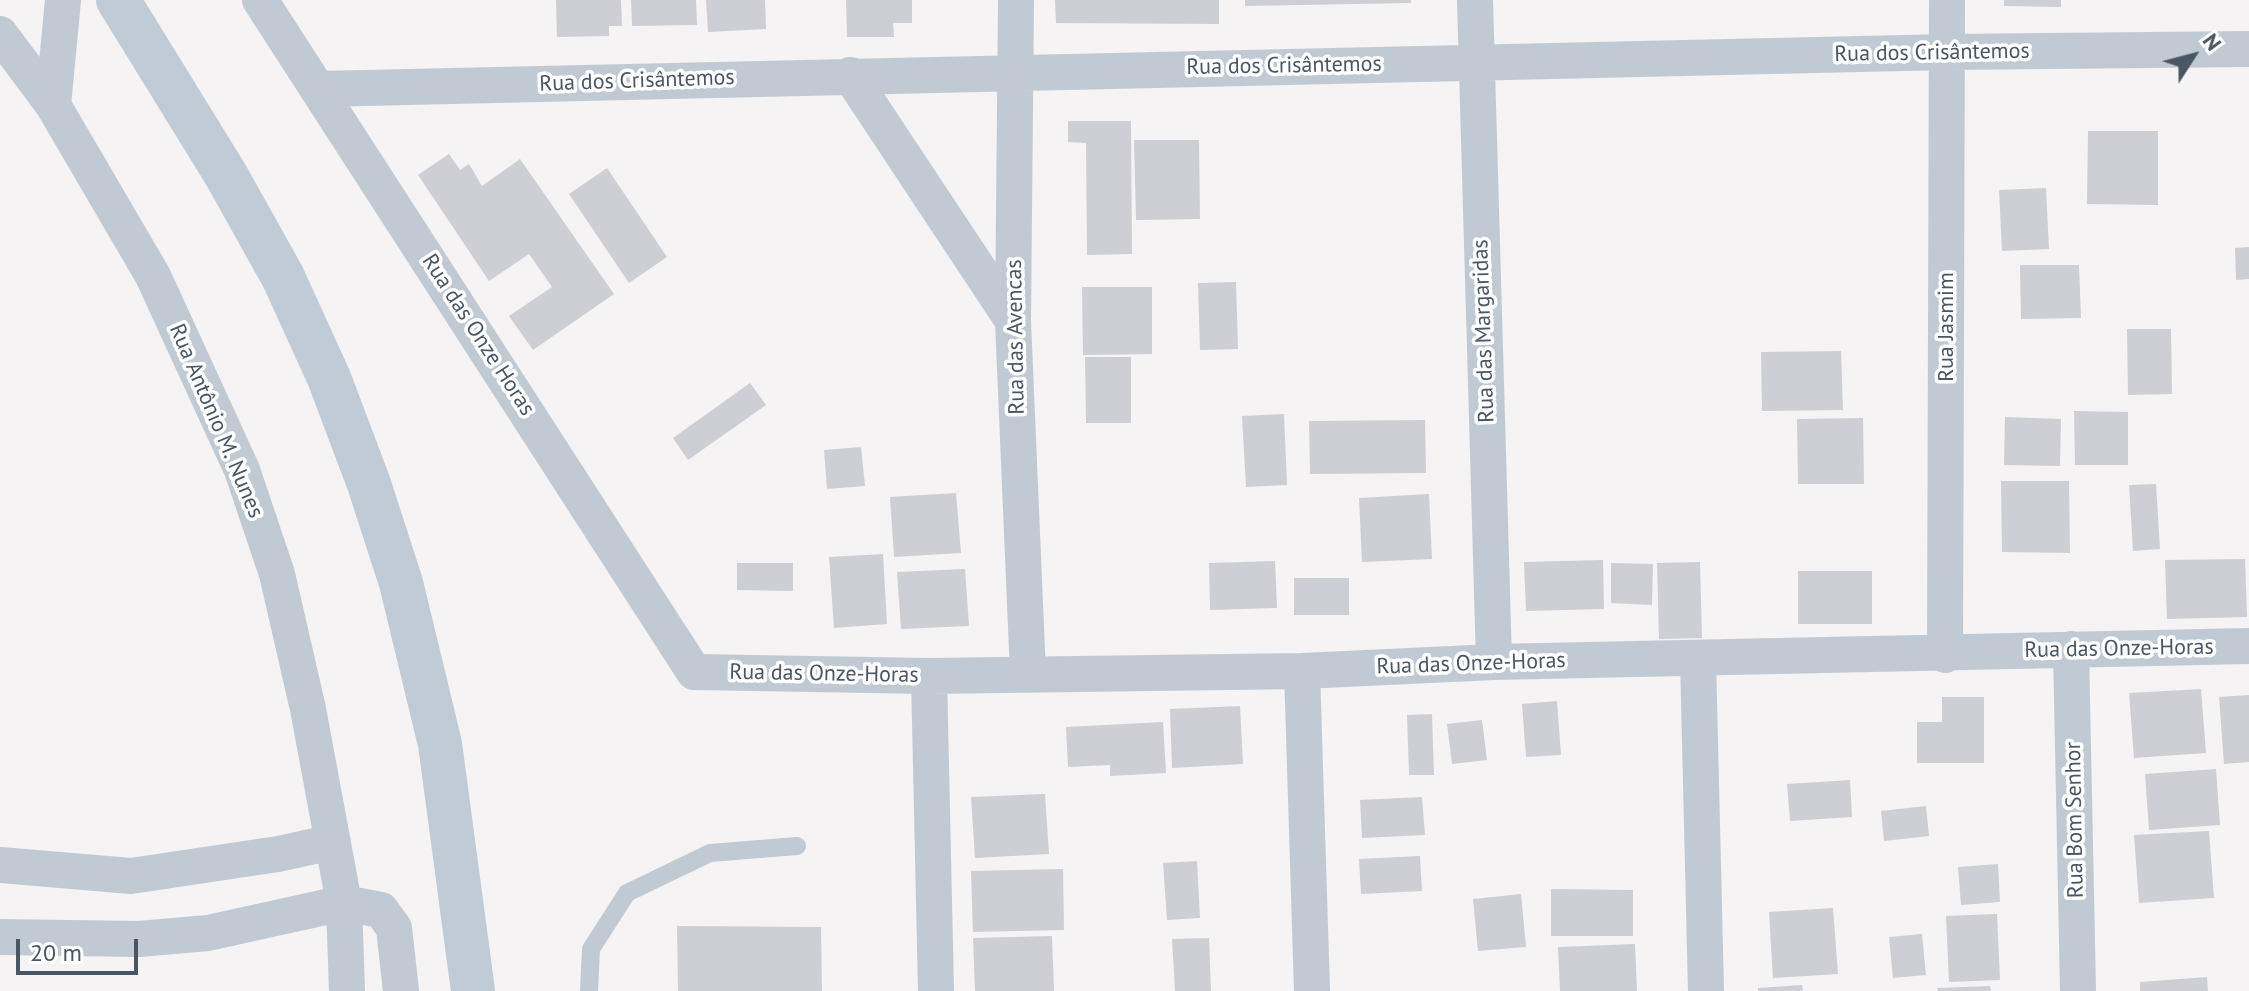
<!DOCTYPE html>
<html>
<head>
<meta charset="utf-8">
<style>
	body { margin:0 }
	#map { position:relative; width:2249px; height:991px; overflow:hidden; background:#f5f3f3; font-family:"PT Sans",sans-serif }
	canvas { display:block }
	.north { position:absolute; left:2153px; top:16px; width:80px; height:80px; -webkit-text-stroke:6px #fff; paint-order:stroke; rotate:54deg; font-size:22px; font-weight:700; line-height:32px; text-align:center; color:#4a5661 }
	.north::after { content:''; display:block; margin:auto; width:28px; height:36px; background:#4a5661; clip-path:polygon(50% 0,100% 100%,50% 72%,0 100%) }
	.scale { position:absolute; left:16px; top:939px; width:122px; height:36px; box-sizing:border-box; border:4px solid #4a5661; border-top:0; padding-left:10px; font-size:24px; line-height:28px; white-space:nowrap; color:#4a5661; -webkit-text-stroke:6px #fff; paint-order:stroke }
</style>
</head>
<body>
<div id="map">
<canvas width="2249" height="991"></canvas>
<div class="north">N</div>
<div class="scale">20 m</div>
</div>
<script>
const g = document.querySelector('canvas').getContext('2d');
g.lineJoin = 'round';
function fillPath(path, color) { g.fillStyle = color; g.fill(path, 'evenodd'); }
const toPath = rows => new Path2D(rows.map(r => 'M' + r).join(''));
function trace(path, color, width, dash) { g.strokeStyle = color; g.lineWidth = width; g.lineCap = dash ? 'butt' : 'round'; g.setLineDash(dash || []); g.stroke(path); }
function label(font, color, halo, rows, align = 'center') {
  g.font = font + ' "PT Sans",sans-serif'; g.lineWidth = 7; g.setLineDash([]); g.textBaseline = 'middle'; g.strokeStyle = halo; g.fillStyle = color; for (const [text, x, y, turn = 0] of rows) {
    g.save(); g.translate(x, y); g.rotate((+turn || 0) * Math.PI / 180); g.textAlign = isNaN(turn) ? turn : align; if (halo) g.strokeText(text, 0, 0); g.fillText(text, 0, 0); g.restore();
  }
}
const building = toPath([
	[556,0,621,0,622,26,609,26,609,36,557,37],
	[631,0,696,0,697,25,632,26],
	[706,0,765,0,766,29,708,32],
	[846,0,912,0,912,23,893,23,894,37,847,37],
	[1055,0,1219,0,1219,24,1056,23],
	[1245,0,1411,0,1411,3,1245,6],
	[2004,0,2061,0,2061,7,2004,6],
	[1068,121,1131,121,1132,254,1087,255,1086,143,1068,142],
	[2088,131,2158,131,2158,205,2087,204],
	[1134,140,1199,140,1200,219,1136,220],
	[449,154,460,170,469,164,482,186,520,159,614,294,533,350,509,316,552,287,529,254,489,281,418,175],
	[607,168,667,257,629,283,569,194],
	[2046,188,2049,249,2002,251,1999,190],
	[2249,247,2249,279,2236,280,2235,248],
	[2020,265,2079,265,2081,318,2021,319],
	[1236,282,1238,349,1200,350,1198,283],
	[1082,287,1152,287,1152,354,1083,355],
	[2127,329,2171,329,2172,394,2128,395],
	[1841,351,1843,410,1762,411,1761,352],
	[1085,357,1131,357,1131,423,1086,423],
	[750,383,766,405,688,460,673,438],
	[2074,411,2128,412,2128,465,2075,465],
	[1284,414,1287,485,1246,487,1242,416],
	[2005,417,2061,419,2060,466,2004,465],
	[1863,418,1864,484,1798,484,1797,419],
	[1425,420,1426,473,1310,474,1309,421],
	[861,447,865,486,827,489,824,450],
	[2001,481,2069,481,2070,553,2002,552],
	[2156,484,2160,549,2133,551,2129,485],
	[956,493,961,553,894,557,890,497],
	[1429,494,1432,559,1362,562,1359,498],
	[883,554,887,624,834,628,829,557],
	[2245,559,2247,617,2167,619,2165,560],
	[1603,560,1604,609,1526,611,1524,562],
	[1275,561,1277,608,1210,610,1209,563],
	[1700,562,1702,638,1659,639,1657,563],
	[737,563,793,563,793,591,737,590],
	[1611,563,1653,564,1652,605,1611,603],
	[965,569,969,626,901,629,897,572],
	[1798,571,1872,571,1872,624,1798,624],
	[1294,578,1349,578,1349,615,1294,615],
	[2201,689,2206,753,2134,758,2129,693],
	[2249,695,2249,762,2224,764,2219,697],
	[1942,697,1984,697,1984,763,1917,763,1917,722,1942,722],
	[1557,701,1561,755,1526,757,1522,704],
	[1240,706,1243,764,1172,768,1170,709],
	[1432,714,1434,775,1409,775,1407,715],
	[1482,720,1487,760,1452,764,1447,724],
	[1163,722,1166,773,1110,776,1110,765,1068,767,1066,727],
	[2216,769,2220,825,2149,830,2145,774],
	[1850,780,1852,817,1790,821,1787,784],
	[1045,794,1049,854,975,858,971,797],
	[1422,797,1425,835,1362,838,1360,800],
	[1926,806,1929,836,1884,841,1881,811],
	[2209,831,2214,898,2139,903,2134,835],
	[1420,856,1422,891,1361,894,1359,859],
	[1197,861,1200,918,1167,920,1163,863],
	[1998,864,2000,902,1961,905,1958,867],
	[1063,869,1064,930,973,932,971,871],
	[1551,889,1633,890,1633,936,1551,936],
	[1521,894,1526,947,1478,951,1473,899],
	[1833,908,1838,974,1773,978,1769,912],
	[1997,914,2000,980,1949,982,1946,916],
	[677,926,821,927,822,991,678,991],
	[1922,934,1926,975,1893,978,1889,937],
	[1052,936,1054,991,975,991,973,938],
	[1209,938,1211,991,1175,991,1172,939],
	[1635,944,1637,991,1560,991,1558,947],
	[2207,977,2208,991,2140,991,2140,982],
	[1802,985,1803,991,1758,991,1758,988],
	[1990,986,1991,991,1938,991,1937,988]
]);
const service = toPath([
	[589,991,591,949,627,893,710,853,797,846]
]);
const minor = toPath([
	[260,0,694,672,929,676,1302,671,1494,662,2249,646],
	[1016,0,1013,321,1028,674],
	[1475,0,1494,662],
	[0,34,53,105,153,276,242,470,277,574,308,709,344,903,347,991],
	[850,75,1013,321],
	[320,89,1948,52,2249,49],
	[53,105,63,0],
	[2071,649,2078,991],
	[1945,655,1947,0],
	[1698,658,1706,991],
	[1302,671,1312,991],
	[929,676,936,991],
	[0,865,131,876,278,854,333,842],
	[0,937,139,939,208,933,344,903,381,910,394,928,401,991]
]);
const secondary = toPath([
	[118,0,226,175,283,277,329,378,369,484,401,583,440,744,473,991]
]);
const streetNames = [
	["Rua dos Crisântemos",1932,53,-1],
	["Rua dos Crisântemos",1284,66,-1],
	["Rua dos Crisântemos",637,81,-2],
	["Rua Jasmim",1947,327,-90],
	["Rua das Margaridas",1484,331,-92],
	["Rua das Onze Horas",478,335,57],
	["Rua das Avencas",1016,337,-91],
	["Rua Antônio M. Nunes",216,421,67],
	["Rua das Onze-Horas",2119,649,-1],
	["Rua das Onze-Horas",1471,664,-2],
	["Rua das Onze-Horas",824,674,1],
	["Rua Bom Senhor",2075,820,-91]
];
fillPath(building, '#cdcfd5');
trace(service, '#c1cad2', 18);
trace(minor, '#c1cad2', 36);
trace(secondary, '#c1cbd6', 44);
label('22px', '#4a5661', '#fff', streetNames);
</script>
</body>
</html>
